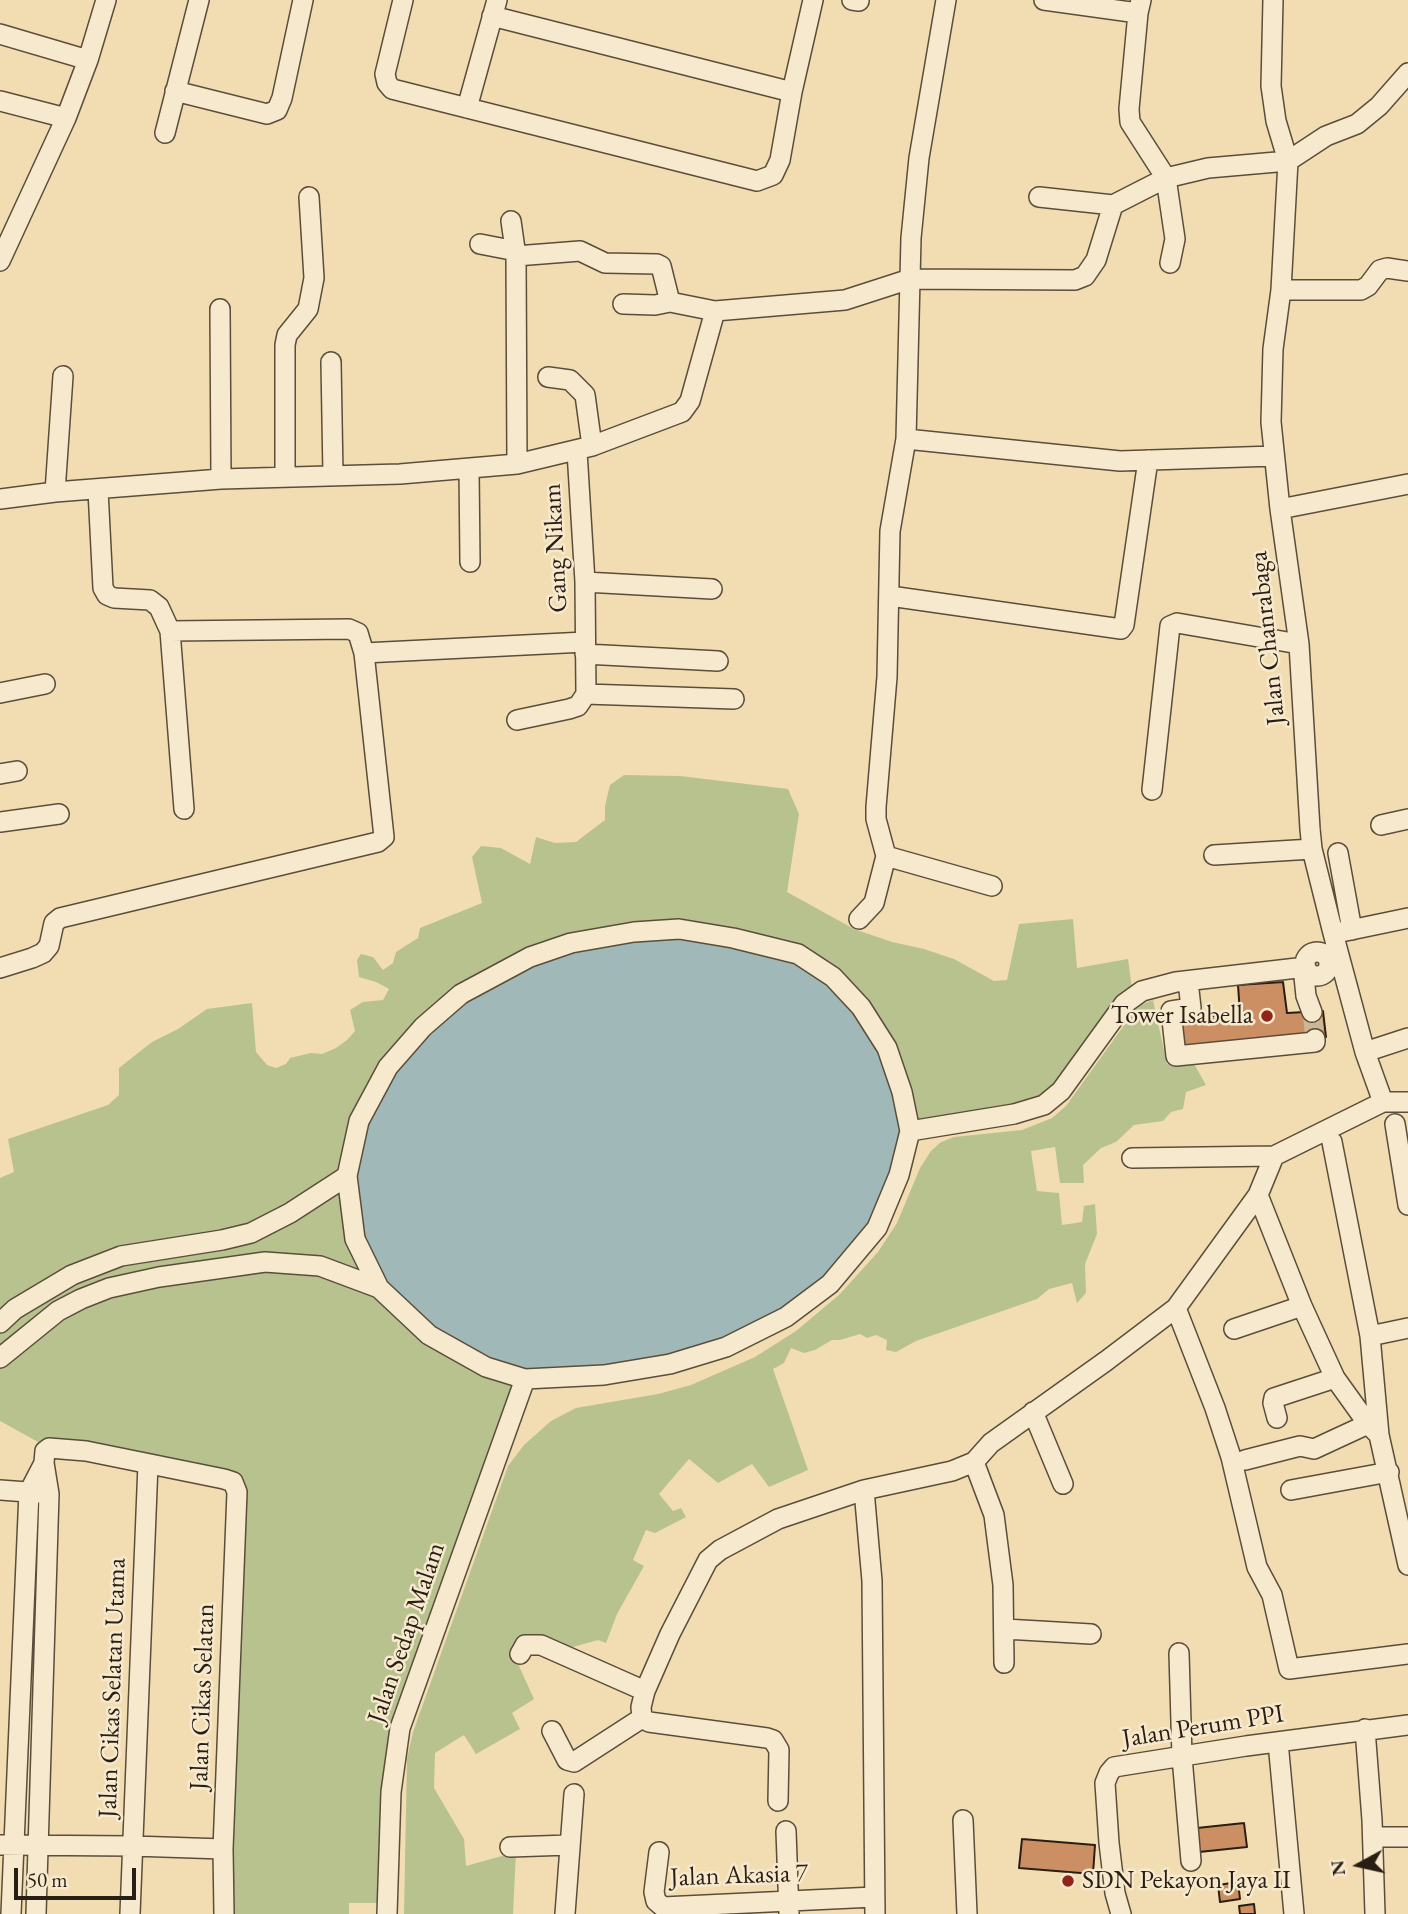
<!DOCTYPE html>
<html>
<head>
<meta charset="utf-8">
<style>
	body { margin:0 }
	#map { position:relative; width:1408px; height:1914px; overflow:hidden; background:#f2ddb3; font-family:"EB Garamond",serif }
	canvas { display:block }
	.north { position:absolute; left:1324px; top:1830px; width:70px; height:70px; -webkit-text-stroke:5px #f7e9ce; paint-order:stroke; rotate:262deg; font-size:19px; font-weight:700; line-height:28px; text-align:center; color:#281e13 }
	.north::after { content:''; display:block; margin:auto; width:24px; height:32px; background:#281e13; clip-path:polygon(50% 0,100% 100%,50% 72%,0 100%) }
	.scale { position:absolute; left:14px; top:1868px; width:122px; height:32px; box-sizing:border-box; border:4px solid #281e13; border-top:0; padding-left:9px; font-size:21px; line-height:24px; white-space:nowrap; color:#281e13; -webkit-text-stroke:5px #f7e9ce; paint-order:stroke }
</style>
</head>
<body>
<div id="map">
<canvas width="1408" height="1914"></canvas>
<div class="north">N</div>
<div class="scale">50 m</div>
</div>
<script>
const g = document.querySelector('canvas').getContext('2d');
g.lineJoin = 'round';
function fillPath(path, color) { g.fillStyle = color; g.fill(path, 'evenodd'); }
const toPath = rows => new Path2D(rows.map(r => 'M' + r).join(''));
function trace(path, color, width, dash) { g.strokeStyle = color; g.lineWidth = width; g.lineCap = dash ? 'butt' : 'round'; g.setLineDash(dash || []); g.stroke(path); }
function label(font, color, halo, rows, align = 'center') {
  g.font = font + ' "EB Garamond",serif'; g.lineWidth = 5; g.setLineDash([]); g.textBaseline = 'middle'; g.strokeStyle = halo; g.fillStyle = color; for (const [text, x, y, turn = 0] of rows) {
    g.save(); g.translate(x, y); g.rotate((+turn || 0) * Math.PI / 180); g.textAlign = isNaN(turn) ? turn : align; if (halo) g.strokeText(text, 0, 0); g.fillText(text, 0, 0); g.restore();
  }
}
const green = toPath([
	[624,775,680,776,788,789,799,814,787,892,854,929,892,942,924,949,954,959,994,981,1007,980,1019,924,1073,919,1077,968,1128,959,1133,996,1044,1105,910,1131,525,1379,400,1729,387,1903,349,1903,349,1914,224,1914,233,1482,49,1448,0,1421,0,1178,14,1172,8,1139,108,1105,119,1095,119,1068,152,1042,178,1029,207,1009,252,1003,256,1052,267,1065,276,1068,286,1064,290,1058,311,1053,322,1054,336,1048,347,1040,355,1031,350,1010,363,1002,383,1000,389,989,376,982,359,977,357,960,361,954,373,957,383,970,393,963,396,952,418,938,420,928,482,903,472,857,481,846,501,848,530,864,536,837,555,843,576,842,605,820,605,806,610,785],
	[1153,1000,1167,1064,1193,1062,1206,1085,1186,1092,1183,1109,1171,1112,1163,1121,1134,1125,1116,1142,1101,1148,1083,1165,1084,1183,1060,1183,1055,1147,1031,1151,1037,1191,1059,1193,1062,1225,1082,1222,1084,1206,1095,1204,1097,1234,1085,1264,1086,1293,1077,1303,1072,1283,1049,1289,1037,1299,916,1341,896,1352,886,1350,887,1340,876,1335,867,1338,860,1334,840,1340,832,1340,815,1350,804,1353,791,1348,784,1363,773,1369,808,1470,769,1487,752,1464,718,1483,689,1459,659,1494,673,1511,681,1508,686,1517,655,1533,646,1530,633,1560,644,1566,617,1614,606,1643,598,1640,573,1647,524,1640,514,1655,534,1699,512,1713,520,1729,476,1754,464,1735,435,1753,434,1788,464,1839,466,1866,516,1852,513,1914,404,1914,407,1759,413,1732,508,1466,524,1445,551,1421,576,1408,658,1394,691,1385,755,1357,796,1331,839,1295,878,1252,897,1223,920,1168,931,1151,941,1142,954,1137,1022,1130,1052,1118,1066,1106,1135,1010,1143,1004]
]);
const water = toPath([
	[634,932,798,954,861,1007,910,1131,899,1175,849,1263,726,1347,604,1375,486,1367,379,1288,355,1239,347,1176,359,1121,423,1027,530,957,634,932]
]);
const building = toPath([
	[1283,982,1287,1013,1323,1011,1326,1037,1185,1050,1181,1018,1240,1014,1238,985,1283,982],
	[1244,1823,1247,1847,1199,1852,1197,1828,1244,1823],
	[1022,1839,1095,1845,1093,1874,1019,1868,1022,1839],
	[1238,1882,1240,1899,1220,1902,1218,1885,1238,1882],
	[1254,1904,1255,1914,1240,1914,1239,1906,1254,1904]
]);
const minorTunnel = toPath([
	[1312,1012,1315,1039]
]);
const minor = toPath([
	[403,0,385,74,387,83,392,89,757,181,773,175,780,160,792,92,813,0],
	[852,0,859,1],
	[1044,0,1138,13],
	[1141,0,1138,13,1129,109,1130,122,1166,178,1175,239,1170,263],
	[1273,0,1271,86,1276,121,1288,161,1281,290,1273,349,1271,422,1280,509,1299,644,1310,829,1312,849,1333,933,1365,1052,1383,1102],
	[492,16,792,92],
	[0,34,88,60],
	[175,91,267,114,277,110,282,98,303,0],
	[0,101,66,118],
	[467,108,497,0],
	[165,133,199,0],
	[1039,197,1113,205],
	[511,221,516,256,517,464],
	[480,244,516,251],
	[516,256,580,251,605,263,657,264,661,266,670,302,715,311],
	[0,261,66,118,88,60,106,0],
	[1281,290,1361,290,1368,286,1380,270,1387,268,1408,271],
	[623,304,655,305,670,302],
	[220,309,221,479],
	[331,362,333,475],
	[548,377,570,380,585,395,592,446],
	[906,439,1120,461,1274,456],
	[577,451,585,582,586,694,734,699],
	[469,469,470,562],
	[285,476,285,345,287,335,308,309,314,278,309,197],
	[98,490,103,588,107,595,114,598,150,600,159,607,170,631,184,809],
	[55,492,63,376],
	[0,499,55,492,221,479,400,474,517,464,592,446,682,412,690,401,715,311,845,300,910,279,911,238,919,158,946,0],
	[1280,509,1408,484],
	[585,582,712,589],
	[890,596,1121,629,1124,625,1148,460],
	[364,653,585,642],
	[585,654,718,661],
	[0,693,45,684],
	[517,720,569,709,578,706,586,694],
	[0,774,17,771],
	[1152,790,1170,626,1177,623,1299,644],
	[0,822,59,814],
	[1381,825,1408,819],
	[1338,853,1352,930],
	[1214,855,1312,849],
	[886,856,992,886],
	[859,919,874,903,886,856,876,819,876,807,887,677,890,531,906,439,910,279,1075,280,1085,276,1096,260,1113,205,1166,178,1208,168,1288,161,1326,136,1357,124,1379,106,1408,73],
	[679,929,733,938,798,954,833,977,861,1007,887,1048,902,1092,910,1131,899,1175,877,1228,830,1284,786,1317,726,1347,670,1364,604,1375,525,1379,486,1367,429,1335,379,1288,355,1239,347,1176,359,1121,388,1067,423,1027,461,994,530,957,571,943,634,932,679,929],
	[1341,932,1408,918],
	'1305 964a12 12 0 1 1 24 0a12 12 0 1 1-24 0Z',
	[1303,967,1306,996,1312,1012],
	[0,968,32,958,43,953,49,946,54,923,60,918,378,842,384,837,364,653,358,633,349,629,170,631],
	[1188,981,1191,1008,1171,1011,1176,1056,1315,1042,1315,1039],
	[1365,1052,1408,1038],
	[1395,1124,1408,1205],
	[910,1131,1014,1114,1044,1105,1061,1091,1124,1004,1142,991,1176,982,1306,967],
	[1332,1142,1370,1336,1379,1435,1408,1565],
	[1132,1158,1274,1156],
	[1176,1308,1215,1408,1231,1457,1257,1567,1272,1595,1289,1669,1408,1654],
	[0,1323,15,1309,72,1275,121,1256,222,1240,251,1233,290,1213,347,1176],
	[1234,1329,1302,1306],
	[1370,1336,1408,1328],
	[0,1358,58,1311,81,1299,109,1288,159,1277,265,1262,320,1266,379,1288],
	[1033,1412,1063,1484],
	[1277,1418,1273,1403,1274,1398,1335,1378],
	[1379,1435,1368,1424,1335,1378,1302,1306,1258,1195,1274,1156,1383,1102,1408,1102],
	[1245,1460,1300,1446,1314,1449,1368,1424],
	[974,1462,994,1515,1003,1585,1004,1663],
	[0,1490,41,1493],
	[864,1490,872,1581,875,1914],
	[1291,1490,1389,1472],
	[1005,1629,1091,1634],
	[1179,1653,1182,1757,1191,1861],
	[520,1654,525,1645,541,1645,645,1691],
	[1365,1729,1372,1820,1375,1914],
	[552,1731,567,1760,574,1762,642,1718],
	[1278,1742,1294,1914],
	[778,1801,779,1750,773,1740,767,1738,649,1722,642,1718,641,1707,645,1691,670,1634,708,1560,720,1550,778,1519,864,1490,952,1471,974,1462,991,1443,1106,1361,1176,1308,1258,1195],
	[963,1820,967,1914],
	[786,1831,789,1913],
	[1373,1837,1408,1837],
	[0,1845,133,1846,223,1849],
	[510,1847,569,1845],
	[659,1852,654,1892,656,1901,663,1907,874,1897],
	[11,1914,29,1492,44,1463],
	[36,1914,49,1494,44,1463,45,1451,49,1448,86,1451,224,1479,233,1482,237,1492,223,1849,224,1914],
	[130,1914,148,1464],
	[387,1914,391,1792,400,1728,525,1379],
	[565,1914,574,1794],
	[1121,1914,1115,1893,1109,1843,1105,1783,1109,1773,1114,1767,1246,1746,1408,1725]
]);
const markers = [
	[1267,1016,7,"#8f2418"],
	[1068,1881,7,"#8f2418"]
];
const streetNames = [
	["Gang Nikam",556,548,-93],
	["Jalan Chanrabaga",1268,638,-96],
	["Jalan Sedap Malam",407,1633,-71],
	["Jalan Cikas Selatan Utama",113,1688,-88],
	["Jalan Cikas Selatan",203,1697,-88],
	["Jalan Perum PPI",1203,1727,-9],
	["Jalan Akasia 7",739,1876,-2]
];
const poiNames = [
	["Tower Isabella",1253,1016],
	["SDN Pekayon Jaya II",1082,1881,"left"]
];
fillPath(green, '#b8c28f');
fillPath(water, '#a0b9b8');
trace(water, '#707b76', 2);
fillPath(building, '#cc8f64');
trace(building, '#281e13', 2);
trace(minorTunnel, '#cab793', 19, [19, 10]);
trace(minor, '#5a4e3b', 22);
trace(minor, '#f7e9ce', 19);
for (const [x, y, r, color] of markers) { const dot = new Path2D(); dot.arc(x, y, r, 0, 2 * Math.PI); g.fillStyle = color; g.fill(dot); trace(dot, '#f7e9ce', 2.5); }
label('26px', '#281e13', '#f7e9ce', streetNames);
label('26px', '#281e13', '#f7e9ce', poiNames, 'right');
</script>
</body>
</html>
